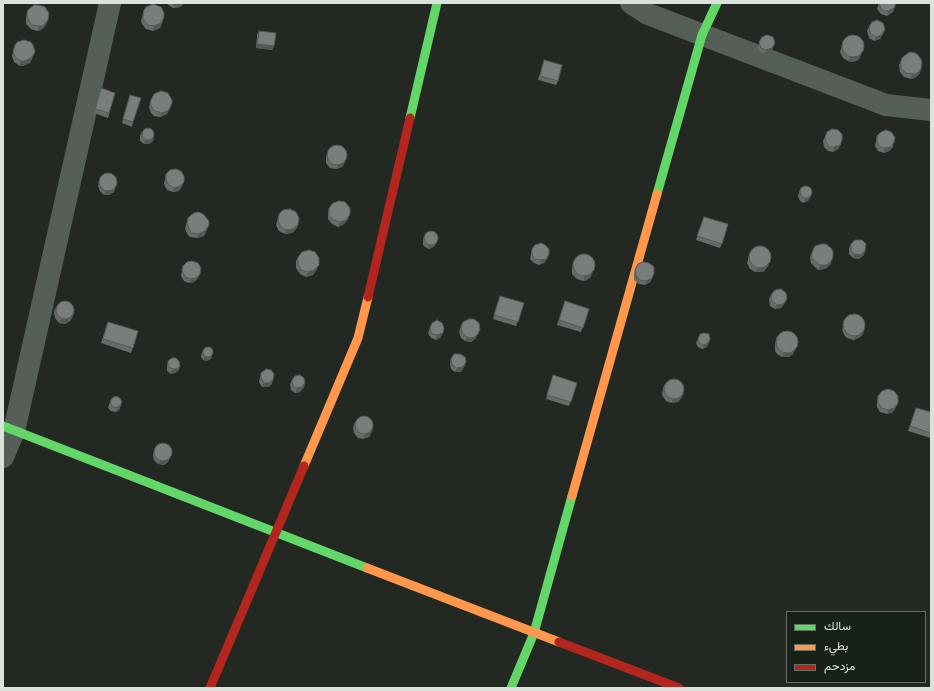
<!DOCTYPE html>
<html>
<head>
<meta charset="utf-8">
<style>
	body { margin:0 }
	#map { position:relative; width:934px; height:691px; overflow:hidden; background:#232823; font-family:"Exo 2",Vazirmatn,sans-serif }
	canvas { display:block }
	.frame { position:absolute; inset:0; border:4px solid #dbe2dc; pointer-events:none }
	.legend { position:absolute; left:786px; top:611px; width:140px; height:72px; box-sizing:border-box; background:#172119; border:1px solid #656e67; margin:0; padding:5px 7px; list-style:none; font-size:12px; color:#dbe2dc }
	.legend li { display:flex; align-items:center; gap:8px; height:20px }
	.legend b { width:20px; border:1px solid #656e67 }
</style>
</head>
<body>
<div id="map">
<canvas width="934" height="691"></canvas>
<div class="frame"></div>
<ul class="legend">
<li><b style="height:5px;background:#63d668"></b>سالك</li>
<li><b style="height:5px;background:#ff974d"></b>بطيء</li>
<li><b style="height:5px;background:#b3261e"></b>مزدحم</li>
</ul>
</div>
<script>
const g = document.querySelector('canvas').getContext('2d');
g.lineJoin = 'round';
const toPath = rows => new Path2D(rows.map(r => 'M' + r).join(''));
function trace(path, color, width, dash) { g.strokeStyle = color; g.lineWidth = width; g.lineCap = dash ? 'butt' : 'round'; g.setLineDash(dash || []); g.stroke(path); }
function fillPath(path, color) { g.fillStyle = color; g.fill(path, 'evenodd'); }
const street = toPath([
	[631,3,648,14,886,105,931,110],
	[3,457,14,431,110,3]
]);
const fast = toPath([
	[410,118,437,3],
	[657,194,702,35,717,3],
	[3,426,367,568],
	[511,688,534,633,572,496]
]);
const slow = toPath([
	[304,466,358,338,368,297],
	[572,496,657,194],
	[367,568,559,642]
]);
const jam = toPath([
	[368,297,410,118],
	[559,642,679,688],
	[210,688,304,466]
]);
const wall = toPath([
	[166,3,184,3,180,7,173,8,167,4],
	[879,3,896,3,893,12,887,16,881,14,877,9],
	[28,10,46,25,41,30,37,31,31,29,26,24,26,18],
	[144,10,163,21,160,28,153,31,146,29,142,24,141,21],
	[869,27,885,29,883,34,880,39,874,41,869,38,867,31],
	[259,31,274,46,272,50,256,48,257,35],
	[762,37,775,43,771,52,765,54,760,52,758,47],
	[843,41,862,52,859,59,856,61,852,62,848,61,843,58,840,52],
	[15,45,33,56,30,63,23,66,20,66,14,62,12,56],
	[902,58,920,73,915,78,911,79,904,77,900,72,899,65],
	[544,60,558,81,556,85,538,80],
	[101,88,115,93,108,118,94,113],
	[129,100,133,122,132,127,122,123],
	[151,100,172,103,167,114,160,117,154,116,151,113,149,107],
	[142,132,154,136,153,141,149,144,144,144,140,141,140,136],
	[877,136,893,147,889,151,884,153,878,151,875,146],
	[825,137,841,144,838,149,833,152,828,151,824,147,823,141],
	[328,153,345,162,342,167,336,169,330,168,326,163,326,157],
	[166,174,184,182,182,186,179,191,173,192,167,190,164,184],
	[101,176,117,182,114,192,109,195,104,195,100,191,98,186],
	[801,187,812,192,809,200,804,203,800,201,798,196],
	[329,208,350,214,348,219,344,224,338,227,332,224,328,219,328,212],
	[279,214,298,225,296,229,292,233,285,234,279,231,276,225],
	[704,217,728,224,720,248,696,240],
	[188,218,209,225,204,236,197,238,190,237,188,235,185,229],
	[424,236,436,244,432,248,428,249,423,245,423,240],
	[851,244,864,255,859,259,853,258,849,254,849,248],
	[532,249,549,254,547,259,544,263,539,265,534,263,530,259],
	[813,250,831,264,825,269,818,270,811,263,810,257],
	[750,252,769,262,768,266,763,272,755,272,750,269,747,263],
	[298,257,317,269,313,275,306,277,300,274,296,268,296,261],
	[574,260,593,271,590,278,587,280,583,281,577,279,572,274,572,268],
	[183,266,200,274,198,278,194,282,189,283,184,281,181,276],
	[635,270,653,277,650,282,645,285,639,284,634,280,634,274],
	[771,295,785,303,781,308,775,309,770,306,769,299],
	[500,296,524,303,516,326,493,319],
	[565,301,589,309,581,332,557,325],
	[55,308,73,316,70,321,65,324,59,323,55,318,54,313],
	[845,319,864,330,863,334,860,337,854,340,847,338,845,336,842,330],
	[108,322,138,331,131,353,101,343],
	[463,322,476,338,471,342,465,341,461,338,459,332],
	[432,323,441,337,436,340,431,338,428,333],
	[777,337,796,348,793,354,789,357,782,357,777,354,775,351,775,344],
	[698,339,710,339,707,347,702,349,698,347,696,343],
	[203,349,212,355,211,359,207,361,203,360,201,357],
	[451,359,466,362,464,367,461,372,455,372,451,369,450,364],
	[168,361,179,370,175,373,171,374,167,371,167,366],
	[261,373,272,384,268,387,262,387,259,382],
	[553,375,577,383,569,406,546,399],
	[292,380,305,383,304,387,300,392,295,393,291,390,290,384],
	[665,384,682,397,678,402,671,403,666,401,662,395,663,388],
	[878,396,898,403,896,407,893,412,887,414,880,412,877,407,877,401],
	[111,399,121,405,119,410,116,412,111,411,108,408],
	[916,408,931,412,931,438,908,431],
	[355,422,372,431,369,437,363,439,358,438,354,433,353,427],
	[154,451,172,452,168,462,164,465,158,464,154,460,153,455]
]);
const shadedWall = toPath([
	[180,3,184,3,180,7,173,8,174,4],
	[894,8,893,12,887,16,888,11],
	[164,17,160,28,153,31,154,26],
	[48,20,46,25,41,30,37,31,39,26],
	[885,29,883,34,880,39,874,41,876,37],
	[775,43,771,52,765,54,766,50],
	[257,44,274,46,272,50,256,48],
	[864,48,859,59,856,61,852,62,848,61,850,57],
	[35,52,30,63,23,66,20,66,21,61],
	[921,69,920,73,915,78,911,79,912,74],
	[172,103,167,114,160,117,162,113],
	[154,136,153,141,149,144,144,144,145,140],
	[842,140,838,149,833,152,834,147],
	[894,142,893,147,889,151,884,153,885,148],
	[347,158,345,162,342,167,336,169,338,165],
	[184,182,182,186,179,191,173,192,174,188],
	[115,187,114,192,109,195,104,195,106,190],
	[810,196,809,200,804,203,806,198],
	[350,214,348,219,344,224,338,227,340,222],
	[209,225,204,236,197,238,198,234],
	[298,225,296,229,292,233,285,234,286,230],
	[438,240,436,244,432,248,428,249,429,244],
	[865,251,864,255,859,259,853,258,854,254],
	[549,254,547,259,544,263,539,265,541,260],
	[832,260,831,264,825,269,818,270,820,265],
	[769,262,768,266,763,272,755,272,757,268],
	[319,265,317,269,313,275,306,277,308,272],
	[595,267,590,278,587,280,583,281,585,276],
	[654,273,650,282,645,285,646,281],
	[200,274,198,278,194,282,189,283,190,279],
	[787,299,785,303,781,308,775,309,777,305],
	[75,312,70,321,65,324,59,323,61,319],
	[480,329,476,338,471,342,465,341,467,337],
	[864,330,863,334,860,337,854,340,855,336],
	[443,333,441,337,436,340,437,335],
	[710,339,707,347,702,349,704,345],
	[798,343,793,354,789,357,782,357,784,353],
	[212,355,211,359,207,361,203,360,205,356],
	[466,362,464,367,461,372,455,372,457,368],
	[180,366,179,370,175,373,171,374,172,369],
	[273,380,272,384,268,387,262,387,264,383],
	[305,383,304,387,300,392,295,393,297,388],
	[684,393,682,397,678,402,671,403,673,399],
	[898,403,896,407,893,412,887,414,888,410],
	[121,405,119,410,116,412,117,408],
	[374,427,369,437,363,439,365,434],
	[172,452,168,462,164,465,158,464,160,460]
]);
const building = toPath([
	[879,3,896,3,894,8,888,11,882,10,879,4,879,3],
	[153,4,161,7,164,13,164,17,161,23,154,26,148,25,143,19,143,16,144,10,146,7,153,4],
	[34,5,38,5,45,7,49,13,48,20,43,26,39,26,32,25,28,20,27,13,28,10,34,5],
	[877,20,883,23,885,29,881,35,876,37,870,33,869,27,872,22,877,20],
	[259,31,276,33,274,46,257,44,259,31],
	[767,35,773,37,775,43,772,48,766,50,761,48,759,42,762,37,767,35],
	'842 46a11 11 0 1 1 22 0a11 11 0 1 1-22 0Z',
	[24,40,31,42,33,45,35,52,31,58,24,61,21,61,16,58,13,52,15,45,17,42,24,40],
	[911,52,915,53,918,55,922,61,921,69,916,74,912,74,906,73,901,68,901,61,902,58,908,53,911,52],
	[544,60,562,65,558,81,540,76,544,60],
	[101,88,115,93,109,113,95,109,101,88],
	[161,91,168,93,172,100,172,103,169,110,162,113,155,111,153,109,150,103,151,100,154,94,161,91],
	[130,95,141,98,133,122,123,119,130,95],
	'142 134a6 6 0 1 1 12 0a6 6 0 1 1-12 0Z',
	[832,129,838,130,842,134,842,140,840,145,834,147,829,147,826,142,825,137,827,132,832,129],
	[886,130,891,132,895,137,894,142,891,147,885,148,880,147,877,142,877,136,881,132,886,130],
	'327 155a10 10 0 1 1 20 0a10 10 0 1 1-20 0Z',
	[176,169,181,171,184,176,184,182,180,186,174,188,169,185,166,180,166,174,170,170,176,169],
	'99 182a9 9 0 1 1 18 0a9 9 0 1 1-18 0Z',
	'800 192a6 6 0 1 1 12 0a6 6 0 1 1-12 0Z',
	[339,201,345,202,350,208,350,214,346,220,340,222,333,220,329,215,329,208,333,203,339,201],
	[290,209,296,212,299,218,298,225,293,229,286,230,281,227,278,221,279,214,283,210,290,209],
	[198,212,201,213,204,215,209,221,209,225,205,231,198,234,192,233,190,231,187,224,188,218,191,215,194,213,198,212],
	[704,217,728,224,722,244,697,236,704,217],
	'424 238a7 7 0 1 1 14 0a7 7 0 1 1-14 0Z',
	[855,240,862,240,866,244,865,251,860,255,854,254,851,250,851,244,855,240],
	[541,243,545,245,549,249,549,254,546,259,541,260,535,259,532,255,532,249,535,245,541,243],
	[822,244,826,244,832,249,833,252,833,256,832,260,827,265,820,265,812,259,812,253,813,250,815,246,822,244],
	'749 257a11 11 0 1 1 22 0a11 11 0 1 1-22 0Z',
	[309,250,315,252,319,258,319,265,314,270,308,272,301,270,298,264,298,257,302,252,309,250],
	'573 265a11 11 0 1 1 22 0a11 11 0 1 1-22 0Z',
	[192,261,198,263,201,268,200,274,196,278,190,279,185,277,182,271,183,266,187,262,192,261],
	[643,262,649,263,654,267,654,273,652,278,646,281,640,280,636,276,635,270,638,264,643,262],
	[781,289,786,293,787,299,783,304,777,305,772,301,771,295,775,290,781,289],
	[500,296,524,303,518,322,494,315,500,296],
	'56 310a9 9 0 1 1 18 0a9 9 0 1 1-18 0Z',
	[565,301,589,309,583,328,559,320,565,301],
	'843 325a11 11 0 1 1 22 0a11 11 0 1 1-22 0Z',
	[469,319,474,319,479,323,480,329,478,334,473,338,467,337,462,333,461,327,463,322,469,319],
	[437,320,442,323,444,328,443,333,437,335,432,334,430,328,432,323,437,320],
	[108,322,138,331,133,348,103,339,108,322],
	'776 342a11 11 0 1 1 22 0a11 11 0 1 1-22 0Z',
	[704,333,709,334,710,339,708,343,704,345,699,343,698,339,700,334,704,333],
	'203 352a5 5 0 1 1 10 0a5 5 0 1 1-10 0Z',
	[454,354,460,354,465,357,466,362,463,367,457,368,452,365,451,359,454,354],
	[172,358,176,358,179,361,180,366,177,369,172,369,168,366,168,361,172,358],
	[266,369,271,370,274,374,273,380,269,383,264,383,261,378,261,373,266,369],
	[300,375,304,378,305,383,302,387,297,388,293,386,292,380,295,376,300,375],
	[553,375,577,383,571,402,547,395,553,375],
	'664 389a10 10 0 1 1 20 0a10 10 0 1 1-20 0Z',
	[888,389,894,391,898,396,898,403,894,408,888,410,882,408,878,403,878,396,882,391,888,389],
	'110.5 402a5.5 5.5 0 1 1 11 0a5.5 5.5 0 1 1-11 0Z',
	[916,408,931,412,931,433,910,426,916,408],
	'355 425a9 9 0 1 1 18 0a9 9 0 1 1-18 0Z',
	'154 452a9 9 0 1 1 18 0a9 9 0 1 1-18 0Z'
]);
trace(street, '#565e58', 22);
trace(fast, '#63d668', 9);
trace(slow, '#ff974d', 9);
trace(jam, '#b3261e', 9);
fillPath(wall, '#686c69');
fillPath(shadedWall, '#555855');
fillPath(building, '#797e7a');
trace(building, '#555855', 1);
</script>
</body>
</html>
